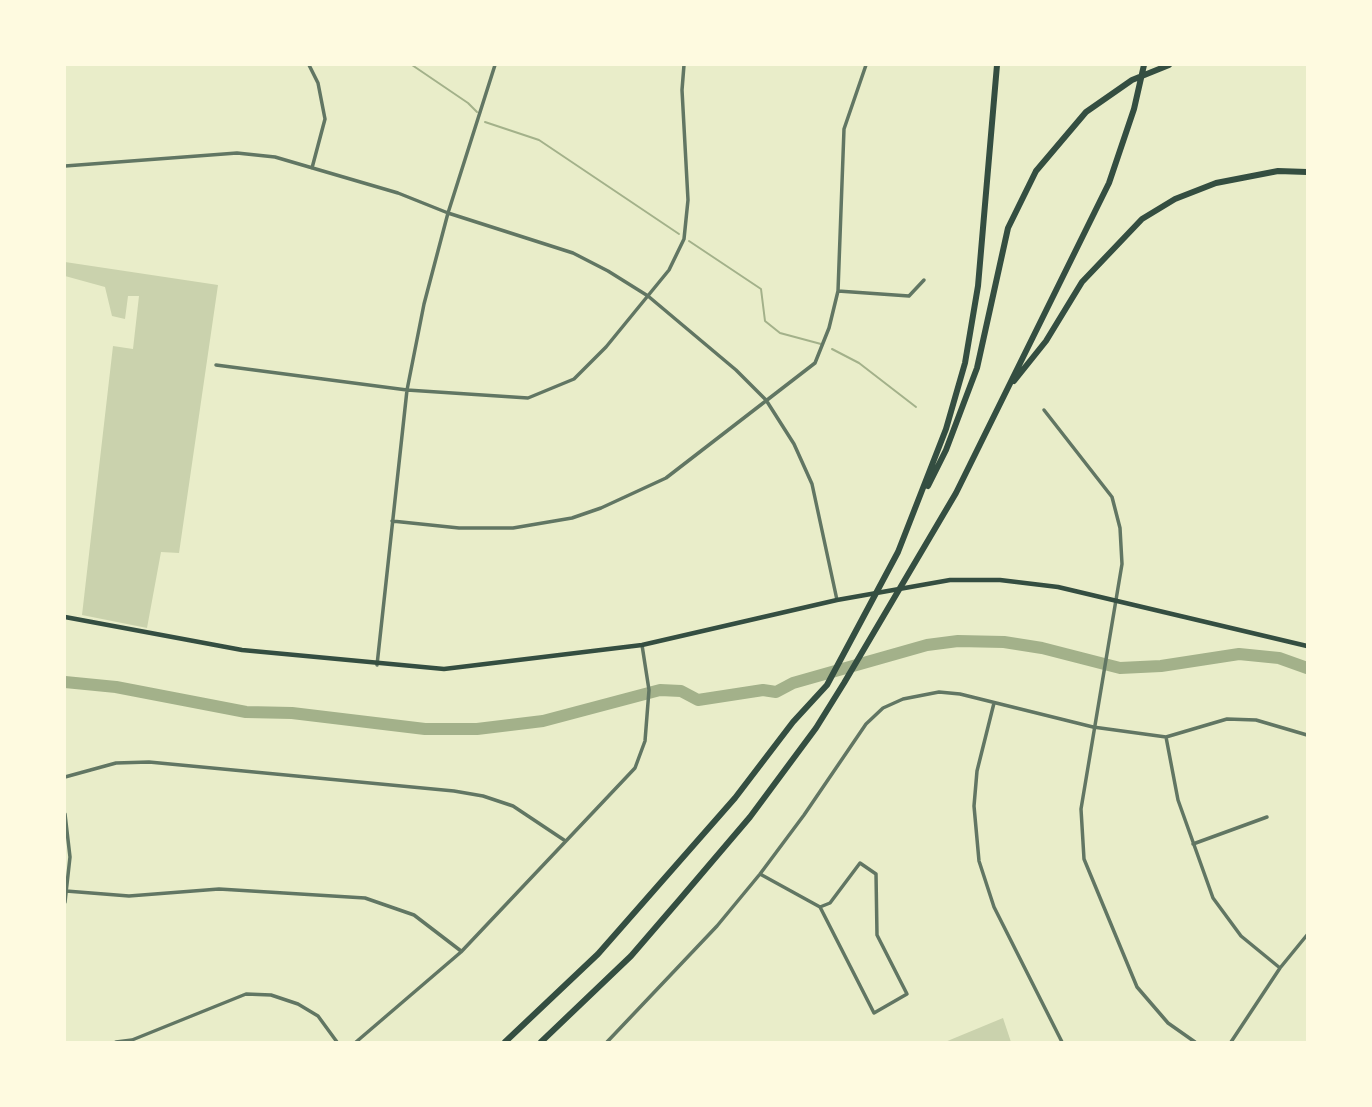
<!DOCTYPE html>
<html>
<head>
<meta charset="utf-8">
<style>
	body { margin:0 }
	#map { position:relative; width:1372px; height:1107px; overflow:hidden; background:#e9edc9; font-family:"Titillium Web",sans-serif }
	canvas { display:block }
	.frame { position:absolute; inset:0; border:66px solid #fefae0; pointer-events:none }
</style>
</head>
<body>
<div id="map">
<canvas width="1372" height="1107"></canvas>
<div class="frame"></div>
</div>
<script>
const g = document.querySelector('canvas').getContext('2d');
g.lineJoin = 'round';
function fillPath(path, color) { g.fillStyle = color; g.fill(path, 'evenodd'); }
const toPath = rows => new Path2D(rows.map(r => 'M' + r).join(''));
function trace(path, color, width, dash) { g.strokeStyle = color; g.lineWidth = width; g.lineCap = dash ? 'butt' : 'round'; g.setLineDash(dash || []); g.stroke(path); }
const green = toPath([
	[65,262,218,285,179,553,161,552,147,628,82,615,113,346,133,349,139,296,128,296,125,319,112,316,105,287,65,276],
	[1003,1018,1011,1042,945,1042]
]);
const stream = toPath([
	[412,65,468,103,477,112],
	[485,122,539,140,679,234],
	[689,241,761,289,765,321,780,333,821,344],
	[832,349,859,363,916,407]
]);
const river = toPath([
	[65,682,116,687,246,712,292,713,425,729,477,729,543,721,660,690,681,691,698,700,763,690,776,692,793,683,927,645,958,641,1004,642,1042,648,1120,668,1161,666,1239,654,1279,658,1307,668]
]);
const minor = toPath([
	[309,65,318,83,325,119,312,168],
	[65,166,237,153,275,157,398,193,448,213,573,253,608,271,648,296,736,370,766,400,794,444,812,484,837,600],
	[838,291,909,296,924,280],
	[216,365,407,390,528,398,574,379,606,347,669,270,684,239,688,200,682,90,684,65],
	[1044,410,1112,497,1120,528,1122,564,1081,809,1084,859,1137,987,1168,1023,1195,1042],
	[392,521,459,528,513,528,572,518,601,508,666,478,815,363,829,328,838,291,844,129,866,65],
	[377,665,407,390,424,304,448,213,495,65],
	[994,703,977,771,974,806,979,861,994,907,1062,1042],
	[1166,737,1178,800,1213,898,1241,936,1280,968],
	[65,777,116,763,149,762,454,791,483,796,513,806,564,840],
	[65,814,70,857,65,902],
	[1193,844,1267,817],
	[760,874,820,907,874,1013,907,994,877,935,876,874,860,863,830,903,820,907],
	[66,891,129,896,219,889,365,898,414,915,461,951],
	[116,1042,132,1040,246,994,271,995,298,1004,318,1016,337,1042],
	[356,1042,461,952,635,768,645,741,649,690,642,645],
	[607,1042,717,926,760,874,804,815,866,724,883,708,903,699,939,692,960,694,1093,727,1166,737,1227,719,1256,720,1307,735],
	[1231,1042,1280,968,1307,935]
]);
const secondary = toPath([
	[65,617,242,650,444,669,642,645,837,600,950,580,1000,580,1058,587,1307,646]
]);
const motorway = toPath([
	[1014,381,1046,341,1082,282,1142,219,1175,199,1216,183,1278,171,1307,172],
	[928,486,946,450,977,368,1008,228,1036,171,1086,112,1132,80,1169,65],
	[505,1042,598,954,735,798,793,722,827,685,898,552,946,429,965,363,978,286,997,65],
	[541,1042,631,956,681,898,750,817,816,728,844,683,956,493,1109,183,1134,109,1144,65]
]);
fillPath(green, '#cad2ad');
trace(stream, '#a3b18a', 2);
trace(river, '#a3b18a', 12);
trace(minor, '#617663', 3.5);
trace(secondary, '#344e41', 4.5);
trace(motorway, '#344e41', 6);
</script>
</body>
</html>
